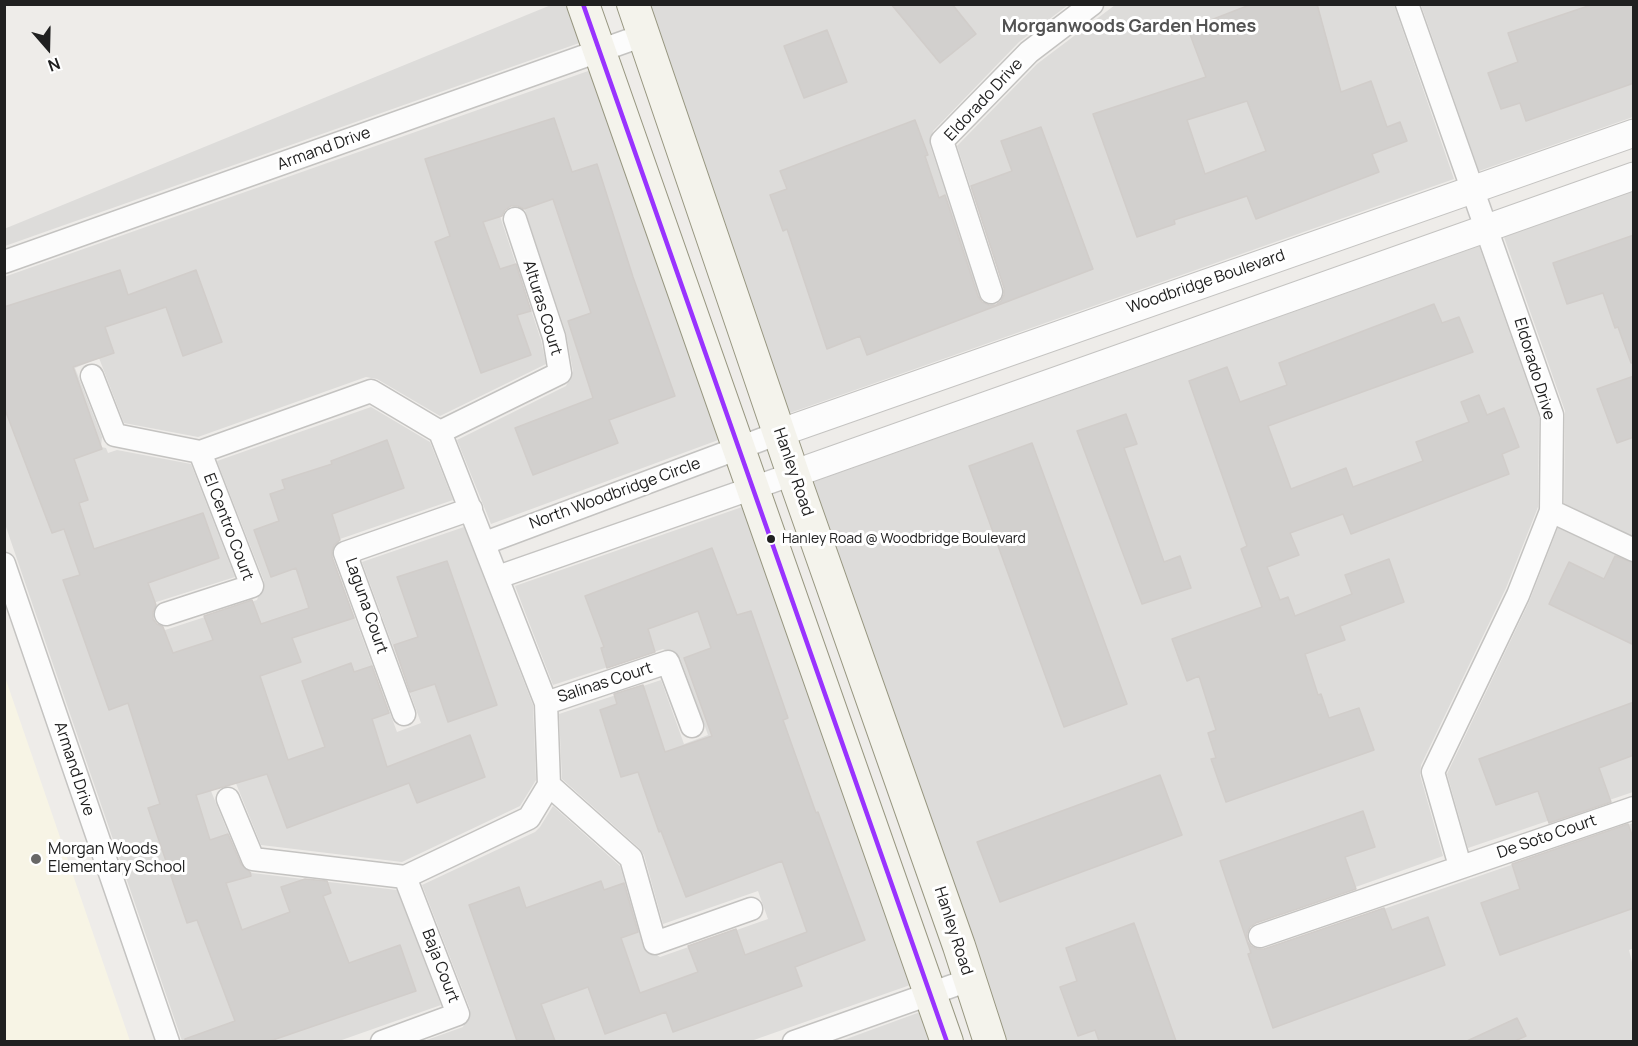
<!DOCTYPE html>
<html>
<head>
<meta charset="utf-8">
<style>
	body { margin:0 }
	#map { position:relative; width:1638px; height:1046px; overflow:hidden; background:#eeece9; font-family:Manrope,sans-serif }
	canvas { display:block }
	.frame { position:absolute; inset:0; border:6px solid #202020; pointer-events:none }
	.north { position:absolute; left:18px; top:18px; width:60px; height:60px; -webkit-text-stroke:4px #fff; paint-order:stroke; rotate:160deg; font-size:16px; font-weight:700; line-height:24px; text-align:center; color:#202020 }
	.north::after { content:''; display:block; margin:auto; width:21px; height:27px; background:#202020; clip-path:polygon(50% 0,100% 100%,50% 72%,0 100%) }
</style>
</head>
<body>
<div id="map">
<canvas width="1638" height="1046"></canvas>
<div class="frame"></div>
<div class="north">N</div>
</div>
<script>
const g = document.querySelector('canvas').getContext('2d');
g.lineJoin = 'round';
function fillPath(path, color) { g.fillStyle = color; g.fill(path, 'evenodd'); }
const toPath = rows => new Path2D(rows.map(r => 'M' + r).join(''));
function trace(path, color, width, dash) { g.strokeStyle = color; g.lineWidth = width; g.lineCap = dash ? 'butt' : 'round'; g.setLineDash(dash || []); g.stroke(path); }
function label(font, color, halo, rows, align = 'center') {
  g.font = font + ' Manrope,sans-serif'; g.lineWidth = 6; g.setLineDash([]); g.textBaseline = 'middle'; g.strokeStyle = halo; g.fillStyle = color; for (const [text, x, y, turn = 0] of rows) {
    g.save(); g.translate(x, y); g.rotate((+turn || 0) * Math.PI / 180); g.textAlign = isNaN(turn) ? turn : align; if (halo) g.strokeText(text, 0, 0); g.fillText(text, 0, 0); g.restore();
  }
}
const residential = toPath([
	[551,5,569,5,582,42,5,246,4,229],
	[647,5,1068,5,1019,42,933,131,930,145,984,309,1008,301,957,146,1037,64,1115,5,1394,5,1454,179,787,414],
	[1421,5,1633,5,1633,117,1479,171],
	[591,70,721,439,491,524,457,440,566,386,573,371,566,333,522,201,498,210,541,340,546,364,440,416,377,379,366,377,198,437,124,423,99,358,75,368,102,437,101,447,106,448,108,453,117,450,191,464,235,577,150,604,159,632,257,600,264,581,217,461,371,407,430,442,453,500,340,539,333,558,397,732,421,723,362,562,464,527,533,705,536,780,520,806,402,862,261,845,235,781,211,791,241,864,252,873,397,890,441,1005,339,1041,182,1041,5,524,4,277],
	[1633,191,1633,792,1468,848,1447,774,1529,602,1564,512,1565,411,1504,237],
	[1479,246,1539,416,1538,507,1506,588,1421,765,1420,775,1443,856,1243,927,1253,954,1633,823,1634,948,1629,950,1633,966,1633,1041,1005,1041,810,483],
	[745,506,913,984,751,1041,424,1041,463,1027,470,1009,422,885,535,832,540,827,553,806,620,866,643,946,660,957,768,919,758,891,663,924,644,855,639,848,562,779,559,714,661,680,684,744,708,735,680,658,663,649,553,685,515,586],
	[923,1011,934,1042,838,1042]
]);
const education = toPath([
	[5,677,130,1041,5,1041]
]);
const building = toPath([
	[891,4,952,4,976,34,940,63,891,4],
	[1252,4,1317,4,1341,92,1371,81,1387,127,1400,122,1407,141,1372,154,1379,172,1256,219,1247,196,1174,220,1175,224,1137,237,1093,114,1206,77,1188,29,1252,4],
	[1247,101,1266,151,1205,174,1187,120,1247,101],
	[1594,4,1634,4,1634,83,1526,121,1520,103,1501,109,1488,73,1518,62,1508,33,1594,4],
	[827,30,847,82,804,98,784,46,827,30],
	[554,118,572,172,597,164,633,277,675,396,609,420,618,443,533,475,515,428,593,398,568,321,591,313,553,199,524,209,518,206,511,206,505,210,502,216,483,222,500,269,516,264,531,311,517,315,531,355,481,373,435,242,450,236,425,159,554,118],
	[915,120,928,155,925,156,939,198,945,195,978,296,982,302,989,305,996,305,1001,301,1004,295,1004,288,971,186,1012,171,1001,141,1041,127,1093,269,867,355,860,336,827,349,787,229,783,231,770,195,787,189,780,171,915,120],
	[1634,235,1634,363,1631,363,1618,327,1615,328,1603,293,1567,304,1553,263,1634,235],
	[120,270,128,295,196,270,222,342,183,356,166,307,105,327,114,353,73,367,102,449,74,459,88,500,79,503,94,549,203,513,219,558,148,583,156,605,153,612,153,619,157,624,163,627,173,653,213,640,204,616,252,600,261,624,309,608,296,568,271,577,254,530,279,521,270,494,285,489,282,480,332,464,331,461,387,440,404,488,332,514,340,540,334,545,332,551,332,557,354,618,292,638,301,662,260,676,288,760,325,747,302,681,351,663,354,672,372,666,389,713,372,719,387,767,470,735,485,777,417,803,409,783,287,828,267,774,196,795,210,840,228,834,241,864,250,872,251,876,226,883,242,930,290,912,281,887,305,879,327,881,331,893,323,896,349,963,400,945,416,991,270,1041,185,1041,185,1039,235,1021,197,920,187,923,170,873,148,808,160,804,128,703,109,710,63,580,80,575,64,529,52,533,4,407,4,307,120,270],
	[1434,304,1442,323,1459,317,1473,352,1268,426,1291,489,1346,468,1353,487,1423,461,1416,442,1469,422,1461,402,1479,395,1487,415,1504,408,1519,447,1502,454,1509,474,1351,534,1343,514,1290,533,1299,555,1267,567,1280,600,1288,597,1295,616,1352,594,1345,575,1389,559,1404,602,1340,626,1345,640,1305,654,1318,695,1321,694,1329,718,1359,708,1374,750,1226,802,1211,759,1216,758,1208,733,1216,730,1199,676,1187,681,1172,639,1262,607,1241,549,1247,546,1189,381,1227,367,1240,402,1287,385,1279,363,1434,304],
	[1634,376,1634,437,1617,443,1597,389,1634,376],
	[1126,414,1137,444,1124,448,1164,562,1180,556,1191,588,1142,604,1077,431,1126,414],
	[1032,443,1127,704,1064,727,969,466,1032,443],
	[712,548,737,615,751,611,788,718,783,720,816,813,818,812,865,940,795,967,802,986,673,1032,666,1012,605,1034,588,987,541,1004,555,1041,517,1041,469,905,519,887,526,908,601,881,604,890,624,883,638,932,621,938,640,993,698,972,688,946,736,929,745,955,807,932,782,861,686,897,661,831,659,832,638,772,621,777,600,710,617,704,614,694,643,685,665,752,712,736,684,658,711,648,698,611,648,629,655,652,607,668,601,648,604,647,585,596,712,548],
	[1615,556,1634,563,1634,645,1549,604,1569,562,1604,579,1615,556],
	[447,561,497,705,448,722,435,684,410,692,394,645,418,637,397,577,447,561],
	[1634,702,1634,755,1599,768,1611,802,1549,823,1538,791,1496,805,1479,759,1634,702],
	[1160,775,1182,835,1000,902,977,842,1160,775],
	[1363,811,1375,847,1345,857,1356,889,1256,923,1250,927,1247,933,1247,941,1251,946,1257,949,1264,949,1384,908,1392,930,1428,917,1445,965,1273,1028,1248,954,1251,953,1220,861,1363,811],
	[1628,824,1634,840,1634,908,1500,955,1481,903,1520,889,1512,864,1628,824],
	[1134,923,1176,1041,1099,1041,1095,1030,1078,1036,1060,987,1077,981,1066,948,1134,923],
	[1517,1018,1526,1036,1515,1041,1467,1041,1517,1018]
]);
const minor = toPath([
	[1407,4,1552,415,1551,511,1518,595,1433,772,1460,866],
	[4,262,644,35],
	[991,292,942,141,1029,52,1092,4],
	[92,376,115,435,200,452,371,391,440,432,546,703,549,785,529,818,405,877,253,859,228,799],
	[440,432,560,373,554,337,515,219],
	[1551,511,1634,550],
	[485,543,779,433],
	[4,564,168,1042],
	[498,577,793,474],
	[166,614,252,586,200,452],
	[546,703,668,662,692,726],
	[404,714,345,553,471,509],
	[549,785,631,858,655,943,751,909],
	[1260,936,1634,808],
	[382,1042,458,1014,405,877],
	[794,1042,969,980]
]);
const tertiary = toPath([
	[779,433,1634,133],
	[793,474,1634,176]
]);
const secondary = toPath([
	[583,4,947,1042],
	[633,4,793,474,959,946,990,1042]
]);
const bus1 = toPath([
	[583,4,947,1042]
]);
const markers = [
	[771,539,5,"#202020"],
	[36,859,6,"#686766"]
];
const busNames = [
	["Hanley Road @ Woodbridge Boulevard",782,539]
];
const streetNames = [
	["Eldorado Drive",984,100,-47],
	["Armand Drive",324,149,-20],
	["Woodbridge Boulevard",1206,282,-19],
	["Alturas Court",542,308,73],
	["Eldorado Drive",1534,369,73],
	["Hanley Road",793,472,71],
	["North Woodbridge Circle",615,494,-20],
	["El Centro Court",228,527,69],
	["Laguna Court",366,606,71],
	["Salinas Court",605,683,-18],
	["Armand Drive",74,769,72],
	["De Soto Court",1547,837,-19],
	["Hanley Road",953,931,72],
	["Baja Court",440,966,69]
];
const poiNames = [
	["Morgan Woods",48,850],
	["Elementary School",48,868]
];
const neighbourhoodNames = [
	["Morganwoods Garden Homes",1129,27]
];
fillPath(residential, '#dddcda');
fillPath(education, '#f7f4e5');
fillPath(building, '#d2d0ce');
trace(building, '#d1cdca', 1.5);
trace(minor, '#c4c3c1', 25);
trace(tertiary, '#c4c3c1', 29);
trace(secondary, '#989781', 34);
trace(minor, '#fcfcfc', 22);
trace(tertiary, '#fcfcfc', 27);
trace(secondary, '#f4f3ec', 32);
trace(bus1, '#93f', 4.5);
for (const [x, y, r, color] of markers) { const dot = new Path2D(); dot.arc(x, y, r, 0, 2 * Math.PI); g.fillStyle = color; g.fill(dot); trace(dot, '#fff', 2); }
label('14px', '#202020', '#fff', busNames, 'left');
label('16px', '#202020', '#fff', streetNames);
label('16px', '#202020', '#fff', poiNames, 'left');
label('bold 18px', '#535353', '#fff', neighbourhoodNames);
</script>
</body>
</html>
